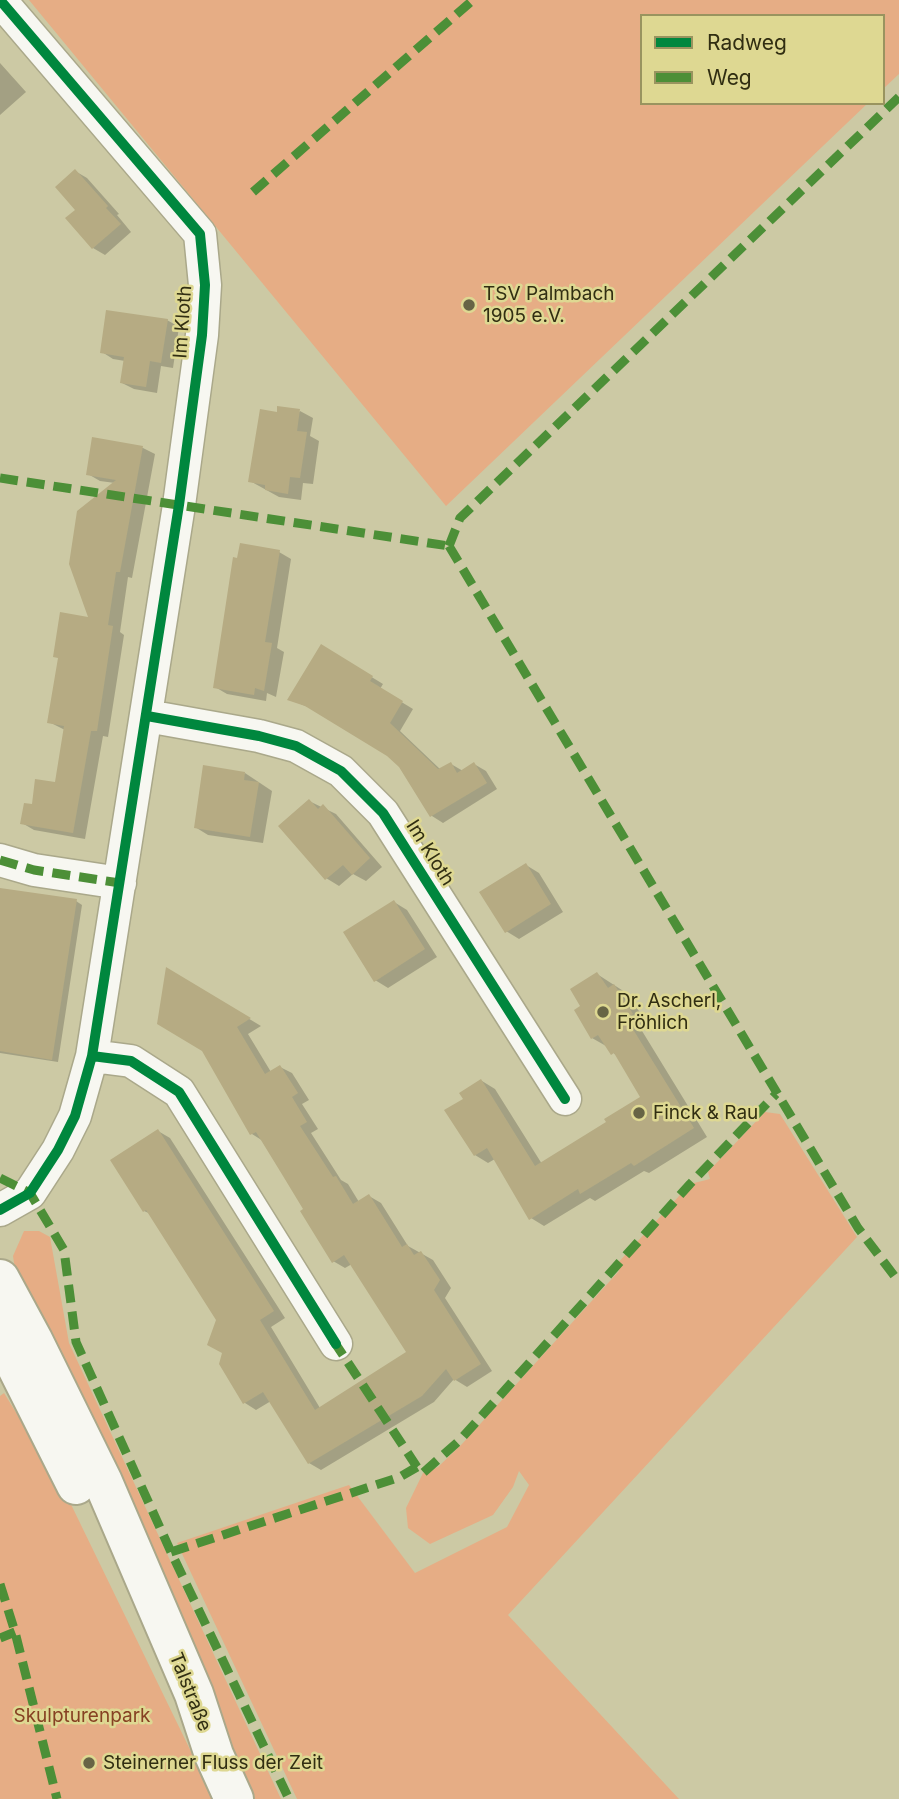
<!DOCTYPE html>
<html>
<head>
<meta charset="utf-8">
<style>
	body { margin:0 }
	#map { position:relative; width:899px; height:1799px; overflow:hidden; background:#ccc9a4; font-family:Inter,sans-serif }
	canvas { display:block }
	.legend { position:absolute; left:640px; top:14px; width:245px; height:91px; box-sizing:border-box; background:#ded892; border:2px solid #99945f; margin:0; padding:9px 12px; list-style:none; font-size:21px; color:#312e12 }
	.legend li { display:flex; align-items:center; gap:14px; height:35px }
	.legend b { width:35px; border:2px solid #99945f }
</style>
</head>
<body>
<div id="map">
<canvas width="899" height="1799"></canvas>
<ul class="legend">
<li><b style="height:9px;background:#00873e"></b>Radweg</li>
<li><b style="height:9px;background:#4c8f37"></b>Weg</li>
</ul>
</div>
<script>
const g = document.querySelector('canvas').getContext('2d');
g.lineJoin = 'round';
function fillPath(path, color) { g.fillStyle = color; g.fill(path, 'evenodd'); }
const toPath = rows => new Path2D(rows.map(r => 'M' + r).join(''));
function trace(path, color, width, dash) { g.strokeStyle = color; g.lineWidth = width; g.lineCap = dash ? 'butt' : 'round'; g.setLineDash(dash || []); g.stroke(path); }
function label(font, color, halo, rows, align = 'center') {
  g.font = font + ' Inter,sans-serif'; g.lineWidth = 5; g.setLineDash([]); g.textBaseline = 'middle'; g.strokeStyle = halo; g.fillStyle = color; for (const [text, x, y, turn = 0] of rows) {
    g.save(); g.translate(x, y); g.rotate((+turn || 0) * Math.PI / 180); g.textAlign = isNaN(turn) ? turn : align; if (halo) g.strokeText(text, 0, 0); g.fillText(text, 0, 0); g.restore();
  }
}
const green = toPath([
	[29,0,899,0,899,74,883,89,883,16,642,16,642,103,868,103,446,506],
	[765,1112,780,1114,857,1237,508,1615,679,1799,297,1799,177,1543,349,1485,415,1573,507,1527,529,1485,519,1471,513,1487,493,1515,430,1544,408,1528,406,1508,423,1473,438,1467,462,1444,619,1271,616,1265,690,1184,710,1179,708,1172],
	[24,1231,39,1231,50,1237,69,1343,281,1799,247,1799,17,1283,13,1256],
	[4,1393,64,1490,214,1799,0,1799,0,1396]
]);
const shadow = toPath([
	[0,63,26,92,0,115],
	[75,171,87,178,119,214,117,215,131,232,105,255,93,248,78,210],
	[167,320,179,327,173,368,161,366,157,393,134,389,122,383,125,361,113,359,102,352],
	[300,411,313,418,310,436,319,441,313,484,303,483,301,500,279,497,250,481],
	[94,439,143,448,155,454,132,578,128,577,120,632,124,635,108,737,103,736,85,839,34,830,22,823,56,784,65,730,49,722,91,619,115,483,100,481,88,474],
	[279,552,291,559,277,648,284,652,276,697,267,693,266,701,227,694,215,687,239,560],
	[321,646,383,684,380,689,413,709,400,731,441,770,451,764,463,771,474,764,486,771,497,789,443,823,432,816,401,766,388,755,317,711,289,699],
	[245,773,272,791,263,843,208,835,195,827],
	[309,801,336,814,382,867,366,881,353,874,339,886,326,878],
	[526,865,539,873,563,912,519,939,506,931],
	[0,889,76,901,82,905,58,1062,0,1053],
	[394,902,407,910,437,957,388,988,375,980],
	[168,970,261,1026,248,1034,271,1072,280,1067,292,1073,309,1100,302,1104,318,1129,311,1133,341,1180,348,1184,359,1202,369,1196,381,1203,408,1246,433,1260,451,1288,445,1298,492,1371,467,1387,454,1379,434,1402,321,1470,309,1463,271,1401,256,1410,245,1403,224,1353,218,1320,151,1214,144,1211,158,1131,170,1138,285,1318,271,1327,320,1408,408,1353,352,1264,345,1268,333,1261,306,1209,263,1141,252,1134],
	[597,974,628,994,646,1022,639,1026,707,1137,649,1173,644,1171,595,1201,590,1198,544,1226,531,1218,495,1159,488,1163,475,1155,465,1100,482,1081,495,1089,542,1164,608,1122,642,1097,619,1058,606,1046,592,1038,583,1007]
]);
const building = toPath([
	[75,169,108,206,106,208,121,224,92,249,65,218,75,210,55,187],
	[106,310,168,319,161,363,150,361,146,387,120,383,124,357,100,353],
	[277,406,300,409,297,431,307,432,300,478,290,477,288,494,265,490,265,485,248,482,260,409,277,412],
	[92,437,143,446,120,572,116,572,108,625,113,626,97,731,91,731,73,833,20,824,24,803,32,804,35,779,55,782,64,726,47,723,58,658,53,657,60,612,88,617,69,564,77,511,116,480,86,475],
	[240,543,280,550,265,642,272,643,264,691,255,688,254,695,213,688,233,557,237,558],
	[321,644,373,676,370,681,403,701,390,723,438,769,451,762,457,773,474,762,487,783,430,817,399,767,387,756,305,706,287,700],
	[203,765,245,772,244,780,259,782,250,837,194,828],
	[309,799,318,809,323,804,370,858,352,875,343,865,325,880,278,826],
	[526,863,551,904,505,933,479,892],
	[0,888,77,899,52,1060,0,1051],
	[394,900,425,949,374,982,343,932],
	[166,967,251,1018,237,1027,265,1074,280,1065,298,1093,292,1097,307,1122,300,1126,333,1177,336,1176,353,1204,369,1194,402,1247,407,1244,414,1255,421,1251,440,1280,434,1290,481,1364,454,1381,446,1369,422,1396,308,1464,263,1392,243,1404,219,1364,222,1353,207,1345,216,1320,146,1210,143,1212,110,1160,158,1129,274,1311,260,1320,315,1410,406,1352,344,1255,332,1263,300,1211,303,1209,283,1176,256,1132,250,1135,202,1051,157,1024],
	[597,972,608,988,614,984,633,1014,626,1018,694,1128,634,1166,631,1163,580,1194,578,1189,529,1220,487,1148,474,1156,444,1110,463,1099,459,1093,481,1079,535,1166,606,1122,604,1119,640,1097,614,1053,611,1055,598,1035,591,1039,574,1010,580,1006,570,989]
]);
const minor = toPath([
	[147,716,259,736,296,746,341,771,383,813,565,1099],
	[0,860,34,870,120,883],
	[92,1056,131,1061,179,1092,336,1344],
	[0,1210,30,1193,58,1150,75,1116,92,1056,179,505,202,335,205,285,200,234,0,0]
]);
const secondary = toPath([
	[0,1279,33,1340,103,1482,194,1694,214,1755,234,1799],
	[0,1334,76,1485]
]);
const quiet = toPath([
	[253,192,473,0],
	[0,478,449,546],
	[449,546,858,1228,899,1282],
	[449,546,460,518,899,97],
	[0,860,34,870,120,883],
	[0,1178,30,1193,64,1250,76,1342,171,1552,289,1799],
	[333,1340,417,1467],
	[171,1552,400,1477,417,1467,423,1473,460,1440,690,1184,776,1094],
	[0,1584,15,1632,57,1799],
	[0,1638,15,1632]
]);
const cycleway = toPath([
	[147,716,259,736,296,746,341,771,383,813,565,1099],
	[92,1056,131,1061,179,1092,336,1344],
	[0,1210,30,1193,58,1150,75,1116,92,1056,179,505,202,335,205,285,200,234,0,0]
]);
const markers = [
	[469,305,7,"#676445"],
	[603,1012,7,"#676445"],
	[639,1113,7,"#676445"],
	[89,1763,7,"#676445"]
];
const poiNames = [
	["TSV Palmbach",483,294],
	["1905 e.V.",483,316],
	["Dr. Ascherl,",617,1001],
	["Fröhlich",617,1023],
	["Finck & Rau",653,1113],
	["Steinerner Fluss der Zeit",103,1763]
];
const streetNames = [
	["Im Kloth",183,322,-86],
	["Im Kloth",430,853,58],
	["Talstraße",190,1692,68]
];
const parkNames = [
	["Skulpturenpark",82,1716]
];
fillPath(green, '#e6ad85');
fillPath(shadow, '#0003');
fillPath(building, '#b6ab83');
trace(minor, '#aaa88a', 35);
trace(secondary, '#aaa88a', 42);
trace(minor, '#f7f7f1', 32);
trace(secondary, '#f7f7f1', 38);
trace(quiet, '#4c8f37', 9, [18, 9]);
trace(cycleway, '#00873e', 10);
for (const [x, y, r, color] of markers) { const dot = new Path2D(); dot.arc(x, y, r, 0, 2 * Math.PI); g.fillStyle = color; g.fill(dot); trace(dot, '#ded892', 2.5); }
label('19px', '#312e12', '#ded892', poiNames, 'left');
label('19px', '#312e12', '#ded892', streetNames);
label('19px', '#864123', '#ded892', parkNames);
</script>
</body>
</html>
